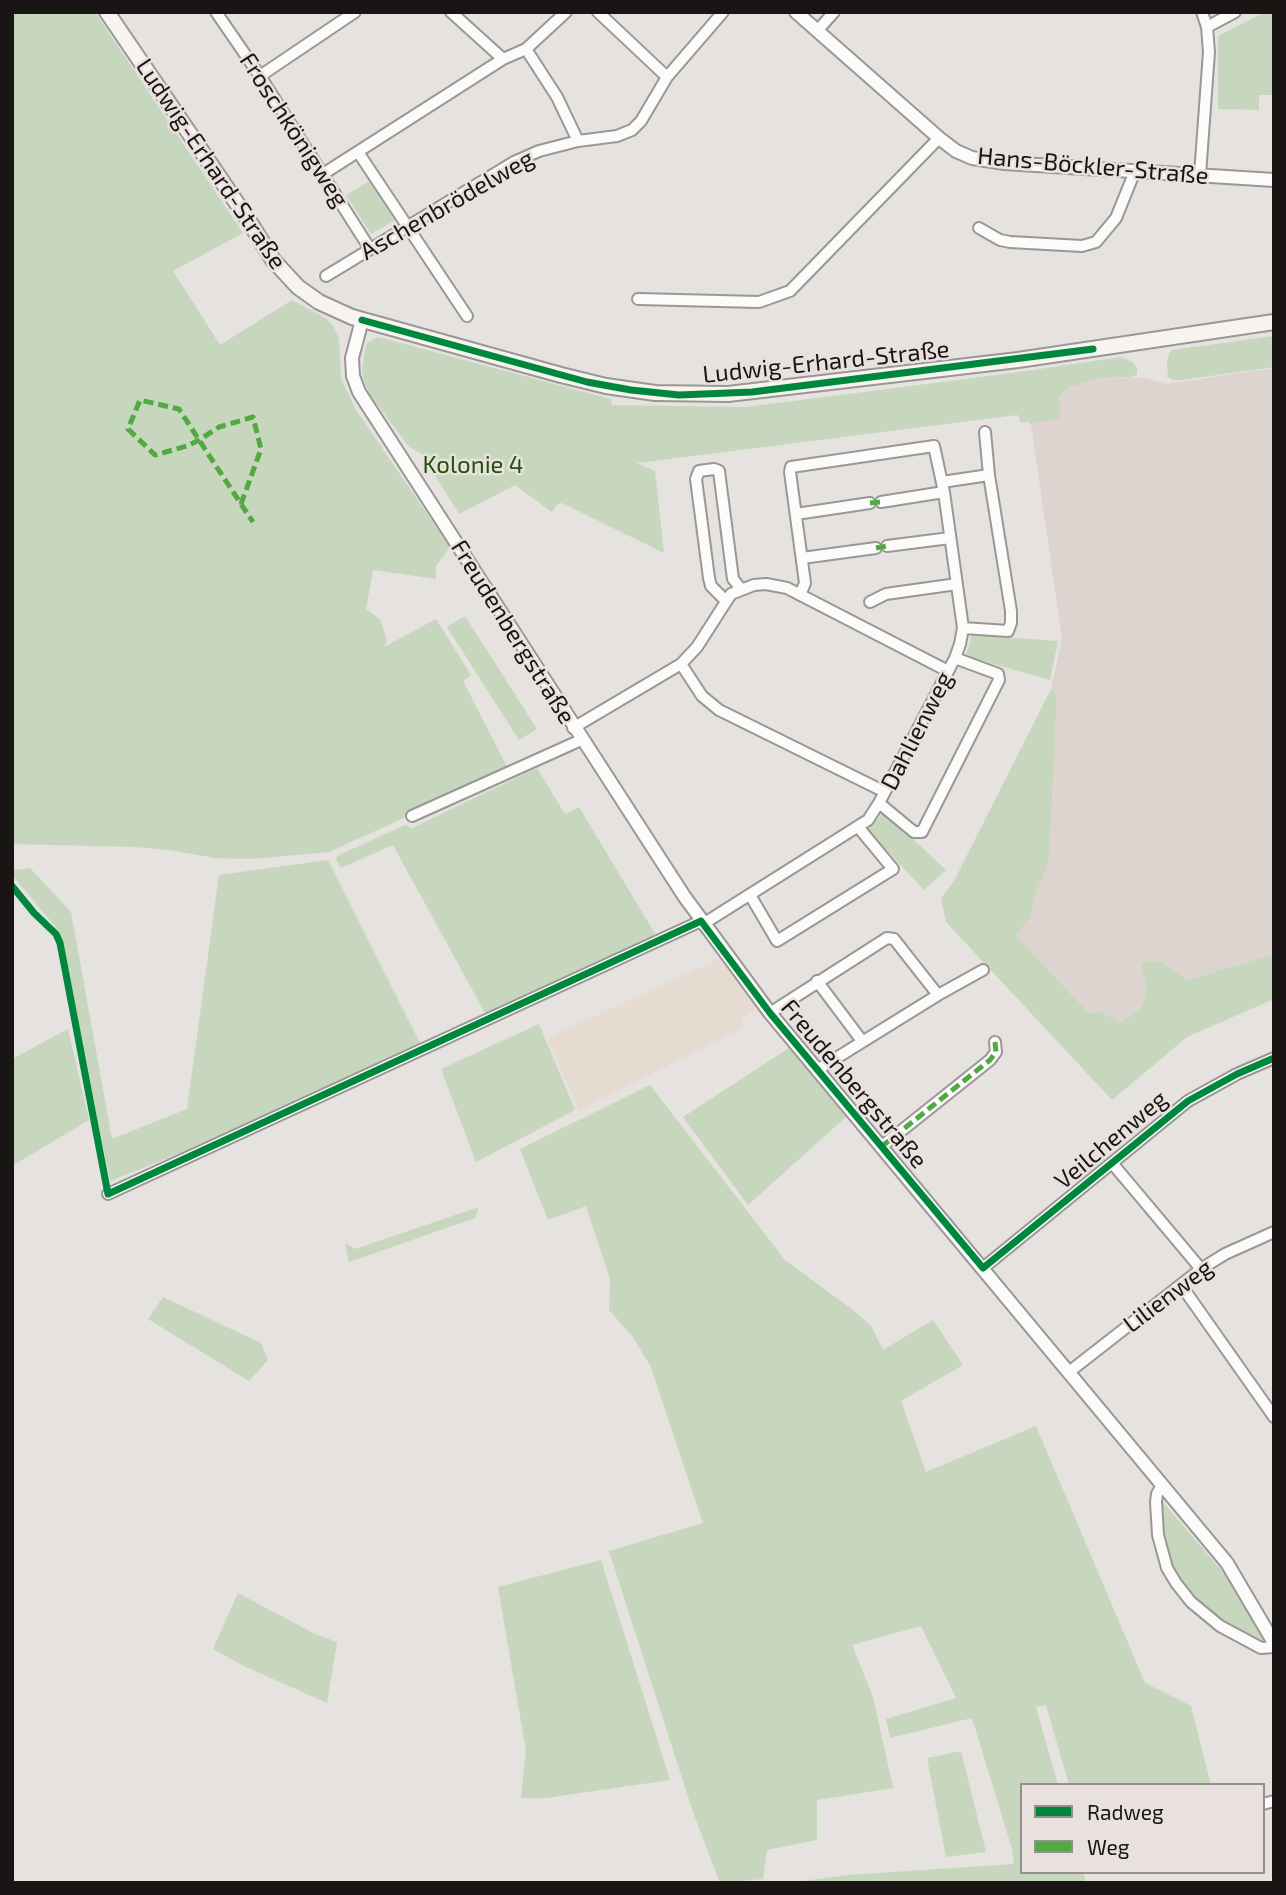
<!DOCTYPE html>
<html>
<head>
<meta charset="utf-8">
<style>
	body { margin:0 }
	#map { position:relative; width:1286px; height:1895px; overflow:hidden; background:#e5e2e0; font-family:"Exo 2",sans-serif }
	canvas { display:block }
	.frame { position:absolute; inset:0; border:14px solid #181514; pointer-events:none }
	.legend { position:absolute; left:1020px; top:1783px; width:245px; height:91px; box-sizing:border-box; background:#e8e1dd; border:2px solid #958f8d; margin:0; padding:9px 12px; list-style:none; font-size:21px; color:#181514 }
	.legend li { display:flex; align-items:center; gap:14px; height:35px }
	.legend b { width:35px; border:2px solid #958f8d }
</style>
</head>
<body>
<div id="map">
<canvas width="1286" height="1895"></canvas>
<div class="frame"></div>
<ul class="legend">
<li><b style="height:9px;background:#00873e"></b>Radweg</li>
<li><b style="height:9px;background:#52a942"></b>Weg</li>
</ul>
</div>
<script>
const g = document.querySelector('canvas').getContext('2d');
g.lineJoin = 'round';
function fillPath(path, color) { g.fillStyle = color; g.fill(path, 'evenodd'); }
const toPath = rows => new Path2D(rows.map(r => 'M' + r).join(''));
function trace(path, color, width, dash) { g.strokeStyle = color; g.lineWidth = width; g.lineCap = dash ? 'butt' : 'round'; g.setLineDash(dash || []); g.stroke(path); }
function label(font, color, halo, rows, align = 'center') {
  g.font = font + ' "Exo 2",sans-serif'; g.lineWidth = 5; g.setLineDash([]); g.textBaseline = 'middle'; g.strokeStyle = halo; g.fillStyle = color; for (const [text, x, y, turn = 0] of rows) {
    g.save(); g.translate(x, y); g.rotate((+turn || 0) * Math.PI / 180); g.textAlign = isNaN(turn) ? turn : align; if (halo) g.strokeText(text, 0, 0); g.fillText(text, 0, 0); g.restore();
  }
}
const commercial = toPath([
	[719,959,757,1009,741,1019,744,1027,579,1110,547,1038]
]);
const built = toPath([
	[1274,368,1274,954,1187,980,1159,960,1141,964,1147,992,1140,1010,1120,1023,1101,1012,1089,1013,1016,936,1030,917,1034,898,1049,861,1057,694,1051,689,1062,639,1031,424,1061,418,1059,397,1067,388,1105,377,1145,378,1166,384]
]);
const green = toPath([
	[12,12,95,12,243,233,173,271,220,345,292,300,327,319,334,327,339,339,341,378,356,410,450,547,436,566,436,579,373,570,366,609,380,619,387,640,384,647,436,619,471,675,463,681,507,767,415,812,415,813,329,852,252,859,215,858,169,850,135,847,12,844],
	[1265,12,1274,12,1274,95,1259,95,1259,110,1218,109,1218,36],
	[370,181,395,220,371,234,346,195],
	[1274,336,1274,367,1182,380,1172,380,1168,377,1167,363,1169,353,1172,350],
	[378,337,611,399,612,405,746,407,1012,373,1121,357,1133,362,1137,368,1137,374,1132,377,1105,377,1067,388,1059,397,1061,418,1031,424,1028,422,1021,423,1018,415,637,463,655,471,664,553,562,503,558,504,552,512,515,485,459,514,421,453,409,447,371,396,365,384,362,372,365,349,367,343],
	[465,616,537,729,519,740,447,627],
	[972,635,1058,641,1050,680,966,656],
	[1051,689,1057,694,1049,861,1034,898,1030,917,1016,936,1089,1013,1101,1012,1120,1023,1140,1010,1147,992,1141,964,1159,960,1188,980,1274,954,1274,999,1187,1037,1112,1100,946,922,941,898,954,881],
	[537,768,565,814,579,807,657,937,485,1013,393,845,341,868,336,860,337,856,405,825,412,828],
	[884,812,946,870,924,890,868,830],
	[328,860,421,1045,181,1153,110,1181,59,931,12,875,12,870,30,868,71,912,112,1139,187,1109,219,875],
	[539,1024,575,1110,476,1162,441,1069],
	[68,1029,89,1120,12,1166,12,1059],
	[789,1048,846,1117,748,1205,683,1117],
	[650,1085,785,1260,853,1310,871,1326,883,1350,933,1320,963,1365,901,1401,926,1472,1036,1426,1145,1683,1191,1706,1211,1785,1069,1785,1046,1705,1036,1707,1058,1785,1022,1785,1022,1872,1083,1872,1086,1883,787,1883,848,1875,1014,1864,1012,1849,972,1718,890,1738,886,1719,956,1698,921,1626,852,1645,873,1697,893,1788,817,1800,817,1840,767,1850,763,1879,720,1883,693,1812,609,1551,703,1523,651,1367,632,1336,609,1310,610,1279,586,1206,548,1220,520,1149],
	[479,1207,475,1218,349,1262,345,1243,355,1249],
	[163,1297,261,1343,268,1360,249,1381,148,1319],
	[1161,1500,1223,1572,1257,1627,1262,1640,1234,1631,1194,1600,1177,1577,1168,1554,1163,1526],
	[601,1560,670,1780,546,1798,521,1798,526,1751,498,1587],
	[238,1593,315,1634,337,1642,327,1703,244,1666,213,1649],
	[961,1751,986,1852,946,1857,927,1758]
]);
const minor = toPath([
	[216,12,260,76,370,249],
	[451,12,503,59],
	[598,12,667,77,723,12],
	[1207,27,1235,12],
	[817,31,834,12],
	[526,49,557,97,578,141],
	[260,76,355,12],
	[358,152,467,316],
	[323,174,503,59,526,49,566,12],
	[1200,175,1209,52,1207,27,1202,12],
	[979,228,1000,240,1010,242,1082,246,1096,242,1116,218,1135,171],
	[326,276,514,162,539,151,578,141,617,136,632,130,641,121,667,77],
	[638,299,759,302,790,291,939,138],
	[985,432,989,475],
	[942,482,989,475,1011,611,1011,623,1008,631,963,628],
	[881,502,944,492],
	[796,514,870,503],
	[887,546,950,538],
	[802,558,876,548],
	[726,601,711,586,709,578,696,479,699,471,714,469,719,471,733,579,741,589],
	[870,602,886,594,957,584],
	[681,664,702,696,719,710,885,792],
	[573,728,681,664,697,647,731,594,754,585,766,584,787,588,948,671],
	[879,803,914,832,922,832,999,680,998,674,955,658],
	[412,816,581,740],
	[750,895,777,941,893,869,859,828],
	[703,924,868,820,879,803,955,658,960,644,963,628,944,492,934,446,791,467,790,472,805,583,800,595],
	[817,981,862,1041],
	[770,1013,887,938,894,939,938,995],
	[817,1070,938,995,983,970],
	[881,1147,990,1060,996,1052,995,1042],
	[1112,1163,1201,1269],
	[108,1194,701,921],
	[983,1268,1188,1101,1237,1074,1274,1058],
	[1181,1285,1274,1417],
	[1069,1372,1201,1269,1225,1254,1274,1232],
	[1162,1485,1157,1494,1156,1502,1158,1535,1167,1568,1176,1583,1191,1602,1220,1626,1261,1648,1274,1647],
	[1263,1804,1274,1801]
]);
const tertiary = toPath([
	[796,12,939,138,956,151,972,158,1005,163,1274,180],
	[362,320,352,358,353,376,359,392,684,896,770,1013,1227,1563,1274,1643]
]);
const secondary = toPath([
	[107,12,249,221,273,260,298,287,319,302,352,317,561,375,606,386,655,393,728,394,1018,360,1274,322]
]);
const quiet = toPath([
	[870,503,881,502],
	[241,504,261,449,253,417,219,427,199,440,187,446,155,455,128,429,140,400,179,409,199,440,241,504,253,522],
	[876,548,887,546],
	[881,1147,990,1060,996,1052,995,1042]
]);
const cycleway = toPath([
	[362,320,587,382,631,390,679,395,752,392,1093,349],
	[12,886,34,913,56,934,60,943,108,1194,701,921,770,1013,983,1268,1188,1101,1237,1074,1274,1058]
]);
const streetNames = [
	["Froschkönigweg",294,130,57],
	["Ludwig-Erhard-Straße",211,164,56],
	["Hans-Böckler-Straße",1093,166,5],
	["Aschenbrödelweg",447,205,-30],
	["Ludwig-Erhard-Straße",826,362,-6],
	["Freudenbergstraße",513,632,58],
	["Dahlienweg",917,731,-63],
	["Freudenbergstraße",854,1084,50],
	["Veilchenweg",1111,1140,-40],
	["Lilienweg",1168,1296,-37]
];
const parkNames = [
	["Kolonie 4",473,465]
];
fillPath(commercial, '#e6dbd1');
fillPath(built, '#ded4cf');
fillPath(green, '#c6d7bd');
trace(minor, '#9a9796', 14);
trace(tertiary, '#9a9796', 16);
trace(secondary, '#9a9796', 18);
trace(minor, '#fbfbfa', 10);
trace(tertiary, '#fbfbfa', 12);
trace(secondary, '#f6f3f1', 14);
trace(quiet, '#52a942', 5, [10, 5]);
trace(cycleway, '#00873e', 7);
label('24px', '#181514', '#e8e1dd', streetNames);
label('24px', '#225109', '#e8e1dd', parkNames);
</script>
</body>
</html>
